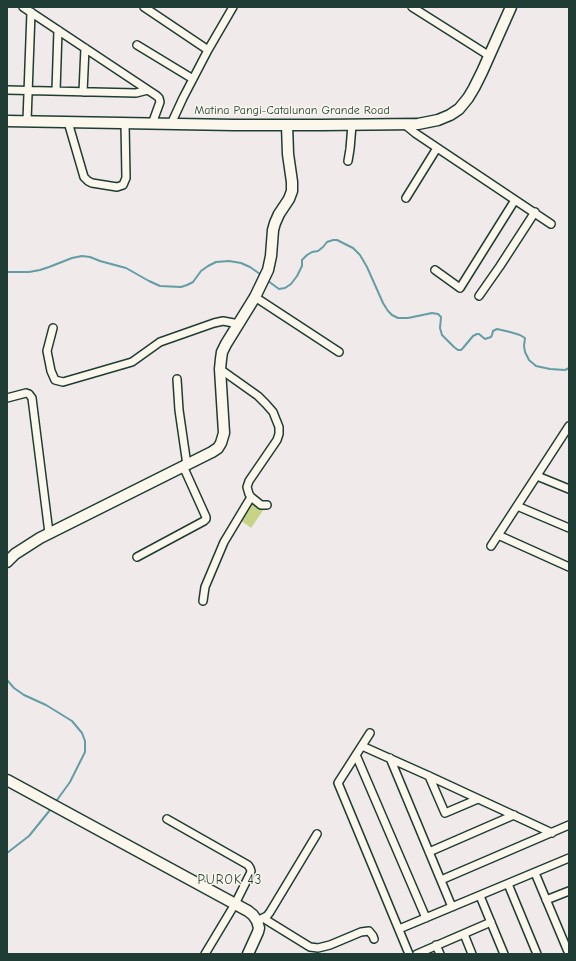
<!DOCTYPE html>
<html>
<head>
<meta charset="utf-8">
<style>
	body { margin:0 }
	#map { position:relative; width:576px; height:961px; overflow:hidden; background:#f1eaeb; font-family:"Comic Neue",sans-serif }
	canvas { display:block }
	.frame { position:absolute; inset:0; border:8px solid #1f3d34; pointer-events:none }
</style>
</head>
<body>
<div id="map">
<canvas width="576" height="961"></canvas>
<div class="frame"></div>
</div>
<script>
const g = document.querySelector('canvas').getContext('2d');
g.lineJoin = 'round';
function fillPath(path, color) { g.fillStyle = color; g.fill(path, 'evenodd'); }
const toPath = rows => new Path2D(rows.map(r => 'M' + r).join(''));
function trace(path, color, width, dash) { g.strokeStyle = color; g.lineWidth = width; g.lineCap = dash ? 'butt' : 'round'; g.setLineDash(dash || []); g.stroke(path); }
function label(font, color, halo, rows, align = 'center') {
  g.font = font + ' "Comic Neue",sans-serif'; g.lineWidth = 3; g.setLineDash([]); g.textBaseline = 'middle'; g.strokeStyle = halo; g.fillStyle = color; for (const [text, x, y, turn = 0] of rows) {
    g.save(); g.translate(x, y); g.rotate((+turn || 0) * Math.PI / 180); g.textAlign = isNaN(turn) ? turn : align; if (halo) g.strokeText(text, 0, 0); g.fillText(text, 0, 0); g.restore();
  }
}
const green = toPath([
	[253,501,264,509,251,528,240,520]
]);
const stream = toPath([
	[7,272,29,272,40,270,49,267,72,258,82,256,90,257,100,261,126,268,149,281,160,286,181,287,187,285,193,282,201,271,208,266,216,262,229,261,241,263,250,267,260,274],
	[268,281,279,289,285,288,291,284,297,276,302,266,302,260,307,255,312,252,318,251,323,247,327,242,333,240,337,240,353,248,360,255,367,267,383,303,388,311,392,315,398,318,408,318,432,313,438,314,441,317,440,328,442,335,454,347,458,350,461,350,463,348,473,336,477,334,479,334,485,339,491,337,492,335,493,331,497,329,510,332,520,335,525,338,524,346,525,352,529,360,536,366,550,369,565,370,569,368],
	[7,680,14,688,24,695,46,705,72,721,82,733,85,741,85,752,70,782,57,800],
	[7,853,29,836,50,810]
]);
const street = toPath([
	[23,7,157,96,159,98,160,102,152,124],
	[144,7,208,50],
	[412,7,488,55],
	[137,45,193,79],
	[7,90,136,93,148,90],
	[56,91,58,30],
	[83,92,85,48],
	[27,121,31,12],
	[68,122,84,177,88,181,92,183,117,187,123,185,126,178,125,123],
	[171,124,183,98,208,50,233,7],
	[404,124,415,133,551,224],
	[348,161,350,149,352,125],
	[406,198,437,148],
	[435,270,460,288,515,200],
	[479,296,500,266,535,212],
	[255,297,339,352],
	[53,328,47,351,51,371,55,380,63,382,132,362,160,342,214,323,223,321,239,324],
	[220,369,258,396,266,404,273,412,279,427,279,434,277,440,249,481,247,487,249,494,251,497,261,505,267,505],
	[177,379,179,410,187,465],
	[7,398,26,393,29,394,32,398,49,533],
	[537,476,569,489],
	[517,506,569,528],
	[498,535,569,567],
	[491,546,569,426],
	[137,557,204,521,206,519,206,517,183,466],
	[203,601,205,587,224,542,251,497],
	[370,733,338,783,409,954],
	[362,746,429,776,552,833],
	[356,755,426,918],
	[390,758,452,907],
	[429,776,445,813,478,799],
	[167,819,248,865,250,868,251,871,250,874,235,904,205,954],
	[429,852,514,815],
	[535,873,569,954],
	[441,880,569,825],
	[508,884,537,954],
	[480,896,504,954],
	[546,900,569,891],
	[263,918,310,947,318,948,330,945,361,932,369,931,373,936,374,939],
	[261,919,267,916,270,912,317,834],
	[399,929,569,858],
	[464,934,472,954],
	[436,945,440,954],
	[417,954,491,922]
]);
const secondary = toPath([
	[7,121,234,125,321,125,418,124,438,120,450,115,459,109,468,98,474,88,482,72,511,7],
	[7,562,15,554,40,538,212,452,218,448,221,443,224,433,220,369,221,359,222,352,226,344,255,297,268,270,271,256,273,230,275,223,279,214,289,199,292,191,292,182,288,154,287,125],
	[7,780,248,911,253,915,257,921,259,928,258,932,248,954]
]);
const streetNames = [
	["Matina Pangi-Catalunan Grande Road",292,111]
];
const neighbourhoodNames = [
	["PUROK 43",230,880]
];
fillPath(green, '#c7d387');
trace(stream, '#639ea5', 2);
trace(street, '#1f3d34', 10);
trace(secondary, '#1f3d34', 13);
trace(street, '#fbf7ec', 7);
trace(secondary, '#fbf7ec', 10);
label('12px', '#1f3d34', '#fbf7ec', streetNames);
g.letterSpacing = '1px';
label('13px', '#1f3d34', '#fbf7ec', neighbourhoodNames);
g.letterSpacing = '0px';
</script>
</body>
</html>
